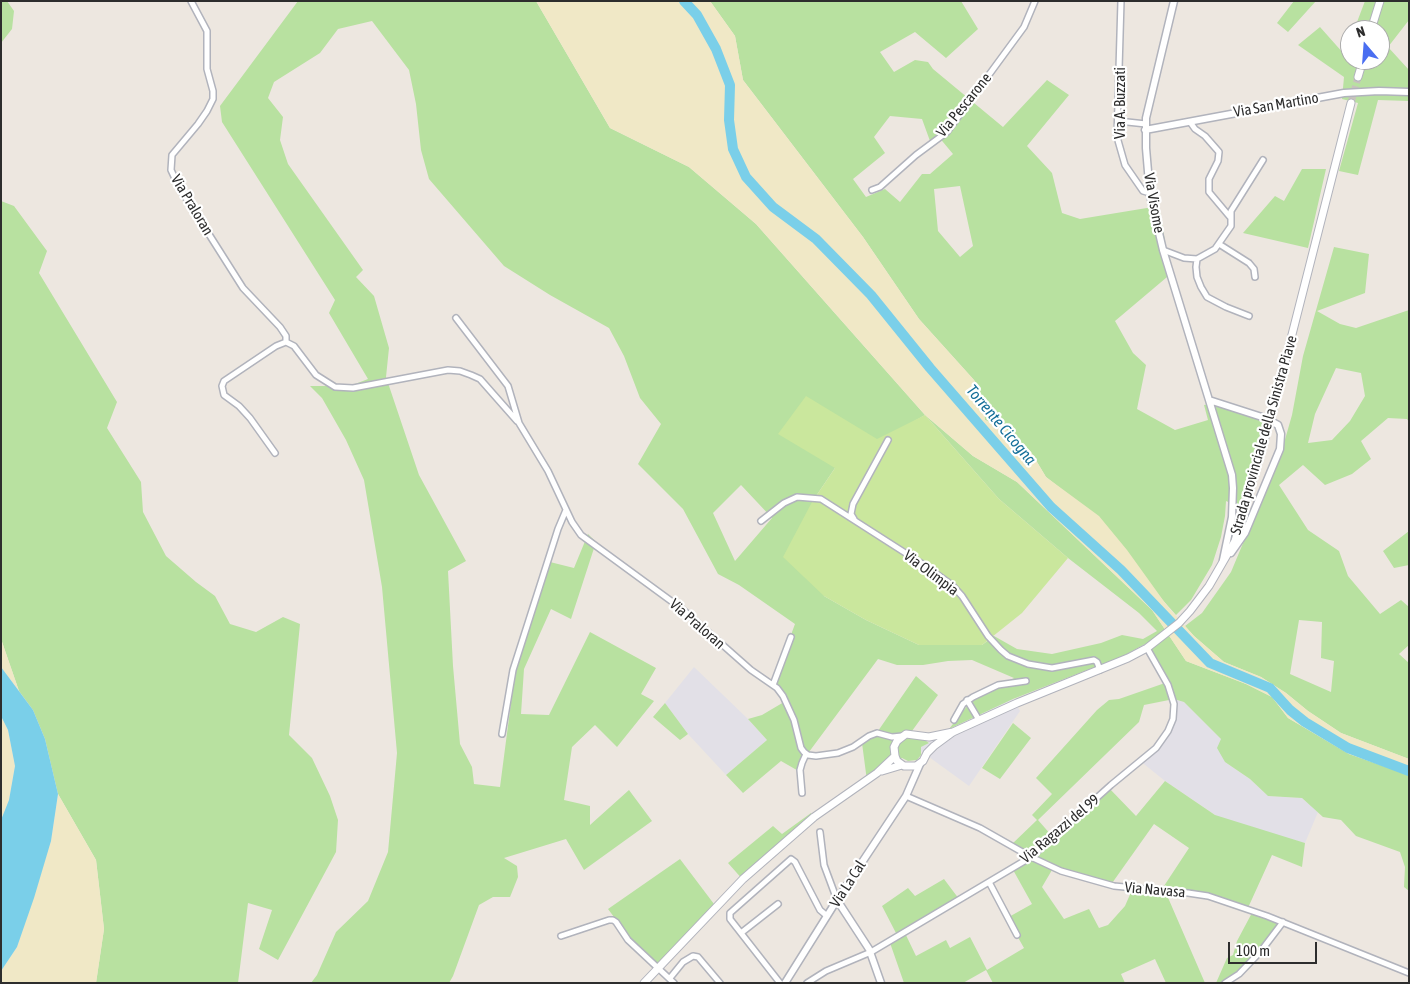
<!DOCTYPE html>
<html>
<head>
<meta charset="utf-8">
<style>
	body { margin:0 }
	#map { position:relative; width:1410px; height:984px; overflow:hidden; background:#ede7e0; font-family:"Asap Condensed",sans-serif }
	canvas { display:block }
	.frame { position:absolute; inset:0; border:2px solid #2d2d2d; pointer-events:none }
	.north { position:absolute; left:1340px; top:20px; width:50px; height:50px; box-sizing:border-box; background:#fff; border:1px solid #ababab; border-radius:50%; rotate:342deg; font-size:14px; font-weight:700; line-height:20px; text-align:center; color:#2d2d2d }
	.north::after { content:''; display:block; margin:auto; width:18px; height:22px; background:#4a6ef1; clip-path:polygon(50% 0,100% 100%,50% 72%,0 100%) }
	.scale { position:absolute; left:1228px; top:942px; width:89px; height:22px; box-sizing:border-box; border:2px solid #2d2d2d; border-top:0; padding-left:6px; font-size:15px; line-height:18px; white-space:nowrap; color:#2d2d2d; -webkit-text-stroke:4px #fff; paint-order:stroke }
</style>
</head>
<body>
<div id="map">
<canvas width="1410" height="984"></canvas>
<div class="frame"></div>
<div class="north">N</div>
<div class="scale">100 m</div>
</div>
<script>
const g = document.querySelector('canvas').getContext('2d');
g.lineJoin = 'round';
function fillPath(path, color) { g.fillStyle = color; g.fill(path, 'evenodd'); }
const toPath = rows => new Path2D(rows.map(r => 'M' + r).join(''));
function trace(path, color, width, dash) { g.strokeStyle = color; g.lineWidth = width; g.lineCap = dash ? 'butt' : 'round'; g.setLineDash(dash || []); g.stroke(path); }
function label(font, color, halo, rows, align = 'center') {
  g.font = font + ' "Asap Condensed",sans-serif'; g.lineWidth = 4.5; g.setLineDash([]); g.textBaseline = 'middle'; g.strokeStyle = halo; g.fillStyle = color; for (const [text, x, y, turn = 0] of rows) {
    g.save(); g.translate(x, y); g.rotate((+turn || 0) * Math.PI / 180); g.textAlign = isNaN(turn) ? turn : align; if (halo) g.strokeText(text, 0, 0); g.fillText(text, 0, 0); g.restore();
  }
}
const industrial = toPath([
	[694,667,748,719,767,740,726,775,688,734,665,703],
	[1013,699,1020,711,969,786,918,749,949,729],
	[1174,699,1184,702,1221,739,1225,762,1250,779,1268,796,1302,798,1318,812,1305,843,1230,825,1165,781,1139,760,1157,745,1166,734,1171,717]
]);
const green = toPath([
	[1,1,7,1,14,11,12,29,1,43],
	[298,1,536,1,610,128,689,167,756,224,925,415,973,456,1017,482,1152,610,1186,661,1246,684,1272,697,1288,718,1349,754,1409,775,1409,891,1404,887,1405,867,1400,852,1356,836,1341,820,1323,817,1302,798,1268,796,1250,779,1225,762,1217,748,1221,739,1184,702,1174,699,1144,705,1139,722,1038,820,1052,836,1108,787,1136,816,1165,781,1215,815,1305,843,1302,867,1272,855,1247,910,1207,897,1166,893,1205,983,1166,983,1155,959,1121,974,1125,983,993,983,986,970,963,983,904,983,889,940,897,935,882,906,908,888,915,896,944,879,959,899,904,931,916,956,946,940,950,948,970,937,987,970,1024,948,1007,918,1032,904,1012,868,1030,856,1011,845,1037,820,1032,815,1052,794,1036,778,1097,710,1109,700,1119,699,1165,683,1148,647,1145,644,1123,656,1013,699,949,729,971,701,1014,678,972,660,948,661,923,665,897,665,878,659,806,756,802,773,781,761,743,793,726,775,767,740,748,719,762,715,784,702,778,691,772,686,795,624,739,585,718,574,683,509,638,464,661,424,640,398,624,356,609,328,550,295,504,266,429,179,421,150,416,104,409,70,372,21,338,29,320,53,274,82,268,98,283,117,280,140,288,164,363,270,356,277,374,296,389,348,386,377,419,475,466,561,448,571,453,666,460,744,472,767,474,784,500,787,515,672,550,562,574,568,588,534,596,542,571,619,551,609,524,669,521,714,549,715,590,632,656,668,641,694,654,701,617,747,595,725,572,747,564,800,590,806,590,825,629,790,652,821,584,870,566,839,504,858,517,866,518,877,510,897,493,897,479,905,453,976,449,983,311,983,317,975,336,932,368,901,388,852,397,753,382,587,364,480,346,440,322,398,310,386,350,386,368,379,329,313,335,300,222,122,220,106],
	[925,415,999,499,1068,558,1139,613,1157,631,1143,639,1122,635,1101,643,1052,654,1017,649,994,636,982,645,919,645,866,620,824,596,812,502,835,468],
	[741,485,772,518,735,561,713,513],
	[1154,824,1189,848,1162,889,1132,890,1125,906,1108,925,1099,928,1089,909,1064,919,1042,887,1052,870,1110,886],
	[710,1,961,1,978,29,946,58,915,32,880,52,894,72,915,60,928,62,933,69,1003,127,1047,80,1069,95,1027,146,1052,173,1062,213,1080,219,1159,206,1166,247,1173,272,1115,321,1133,353,1146,365,1137,409,1175,430,1208,420,1204,405,1211,404,1264,421,1239,507,1226,501,1225,516,1221,537,1212,565,1191,600,1176,615,1071,497,1046,477,1031,452,1007,430,985,420,981,395,974,380,919,319,863,237,743,80,735,36],
	[890,116,922,119,930,141,938,136,953,154,930,174,922,174,900,202,885,189,866,197,853,179,885,153,874,137],
	[960,186,973,246,960,257,938,231,934,189],
	[1294,1,1316,1,1288,32,1277,23],
	[1365,1,1409,1,1409,20,1388,47,1409,70,1409,101,1378,100,1358,175,1339,171,1358,103,1342,99,1344,77,1298,45,1320,27,1344,54,1350,41,1350,60,1380,60,1380,30,1354,30],
	[1302,169,1326,169,1308,248,1243,233,1275,196,1284,201],
	[1,201,14,206,47,251,39,273,117,402,107,428,141,482,143,512,166,556,196,582,215,596,230,624,256,632,283,617,300,624,289,735,312,758,330,796,338,820,336,852,278,960,259,949,272,910,248,903,238,983,96,983,104,929,96,860,58,794,45,739,33,710,19,691,1,639],
	[1334,247,1369,254,1365,293,1317,311,1340,324,1356,328,1409,310,1409,422,1407,419,1388,418,1361,441,1371,459,1352,474,1325,485,1303,465,1279,485,1308,530,1339,551,1348,576,1380,614,1401,600,1409,607,1409,645,1399,654,1409,663,1409,759,1341,733,1308,711,1286,693,1261,677,1224,662,1194,636,1185,626,1202,613,1231,572,1282,450,1292,415,1303,356],
	[1336,368,1361,373,1365,396,1350,421,1332,440,1308,443,1315,414],
	[1299,620,1322,622,1321,658,1334,661,1331,692,1290,674],
	[1409,531,1409,565,1394,568,1383,551],
	[916,676,938,695,912,731,929,743,921,747,921,755,917,760,908,761,902,758,867,781,862,743,878,731],
	[665,703,688,734,680,740,653,717],
	[1013,723,1031,738,1000,779,982,768],
	[811,813,812,817,744,881,728,863,773,826,782,834],
	[680,859,717,908,658,970,647,961,608,909],
	[1253,911,1283,924,1240,974,1222,983,1216,983,1227,958,1233,955,1237,941]
]);
const sand = toPath([
	[536,1,710,1,735,36,743,80,863,237,919,319,974,380,981,395,985,420,1007,430,1031,452,1046,477,1099,516,1127,550,1168,607,1194,636,1224,662,1261,677,1286,693,1308,711,1341,733,1409,759,1409,775,1349,754,1288,718,1272,697,1246,684,1186,661,1152,610,1017,482,973,456,925,415,756,224,689,167,610,128],
	[1,639,19,691,1,667],
	[1,716,8,730,15,766,9,800,1,820],
	[58,794,96,860,104,929,96,983,1,983,1,971,17,947,51,841]
]);
const pitch = toPath([
	[806,396,877,439,925,415,999,499,1068,558,1022,613,982,645,919,645,866,620,824,596,783,557,812,502,835,468,778,434]
]);
const water = toPath([
	[1,667,33,710,45,739,58,794,51,841,34,898,17,947,1,971,1,820,9,800,15,766,8,730,1,716]
]);
const river = toPath([
	[684,1,697,15,716,49,730,85,729,120,733,149,746,177,773,207,816,239,871,295,930,368,1051,507,1121,570,1210,663,1270,688,1290,710,1305,722,1348,748,1409,771]
]);
const secondaryTunnel = toPath([
	[1351,103,1358,77]
]);
const minor = toPath([
	[191,1,207,31,207,69,213,91,213,99,207,111,198,124,172,155,171,170,179,187,243,288,280,327,286,336,286,342],
	[1121,1,1117,137,1125,165,1143,191,1150,193],
	[1118,121,1146,124],
	[1190,122,1195,129,1205,136,1219,152,1218,161,1209,179,1209,192,1230,217],
	[872,190,880,187,916,155,947,132,1024,27,1035,1],
	[1219,244,1249,263,1254,269,1255,277],
	[1163,250,1184,258,1197,259,1215,249,1231,226,1231,211,1263,160],
	[1197,259,1196,267,1197,277,1201,287,1207,297,1226,307,1249,316],
	[456,318,508,386,519,423,548,471,572,522,581,535,682,609,751,670,777,688,783,696,794,720,801,748,804,752,808,755,816,756,838,753,853,747,869,736,877,733,892,737,902,736],
	[275,453,250,418,239,406,224,395,222,386,224,381,276,346,286,342,294,346,316,375,335,387,353,388,448,370,460,371,471,375,480,379,517,421],
	[854,519,851,514,853,504,888,440],
	[761,521,784,503,797,497,821,499,921,563,952,585,962,596,988,636,1001,650,1008,656,1028,664,1052,668,1094,660,1097,662,1100,670],
	[773,685,791,637],
	[967,700,979,720],
	[954,720,963,704,973,697,998,685,1026,681],
	[502,734,513,670,558,529,566,510],
	[802,793,800,770,802,763,806,754],
	[906,796,980,828,1031,857,1061,871,1114,886,1188,893,1208,896,1267,916,1409,973],
	[820,832,824,865,837,900],
	[989,882,1017,935],
	[741,933,778,904],
	[561,936,609,920,613,920,616,922,628,940,674,983],
	[670,978,683,962,693,956,698,957,720,983],
	[780,983,730,919,730,913,791,859,795,862,820,910,827,916],
	[807,983,826,971,871,952,1031,857,1111,785,1156,748,1168,731,1173,719,1174,704,1168,685,1147,648],
	[1225,983,1239,974,1261,951,1283,922]
]);
const tertiary = toPath([
	[1174,1,1146,118,1146,148,1150,195,1163,250,1232,475,1233,488,1232,517,1223,560],
	[1145,130,1344,93,1379,91,1409,92],
	[1209,400,1265,418,1278,425,1281,434,1280,449,1245,533,1231,553],
	[837,900,869,949,881,983],
	[785,983,837,900,906,796,920,764]
]);
const secondary = toPath([
	[1371,30,1380,1],
	[1358,77,1363,60],
	[1272,413,1351,103],
	[953,732,929,737,906,734,897,741,894,747,895,756,897,761,904,766,916,766,923,761,927,753,934,746,953,732,1017,703,1128,658,1147,648,1179,623,1190,611,1209,586,1235,541,1268,427],
	[882,771,902,765],
	[644,983,743,879,814,817,877,773,895,756]
]);
const secondaryBridge = toPath([
	[1268,427,1272,413]
]);
const streetNames = [
	["Via A. Buzzati",1120,103,-90],
	["Via Pescarone",964,105,-51],
	["Via San Martino",1276,105,-10],
	["Via Visome",1154,203,80],
	["Via Praloran",192,205,59],
	["Strada provinciale della Sinistra Piave",1264,435,-74],
	["Via Olimpia",931,573,37],
	["Via Praloran",697,624,41],
	["Via Ragazzi del 99",1060,829,-40],
	["Via La Cal",848,884,-57],
	["Via Navasa",1155,890,5]
];
const waterNames = [
	["Torrente Cicogna",1001,425,50]
];
fillPath(industrial, '#e2e0e7');
fillPath(green, '#b8e1a0');
fillPath(sand, '#f0e8c6');
fillPath(pitch, '#cae79d');
fillPath(water, '#7acfe9');
trace(river, '#7acfe9', 10);
trace(secondaryTunnel, '#c7c2bc', 7, [7, 3.5]);
trace(minor, '#b1b3bc', 8);
trace(tertiary, '#b1b3bc', 9);
trace(secondary, '#b1b3bc', 9);
trace(minor, '#fff', 5);
trace(tertiary, '#fff', 6);
trace(secondary, '#fff', 7);
trace(secondaryBridge, '#b1b3bc', 9, []);
trace(secondaryBridge, '#fff', 7);
label('15px', '#2d2d2d', '#fff', streetNames);
label('italic 16px', '#156f99', '#fff', waterNames);
</script>
</body>
</html>
